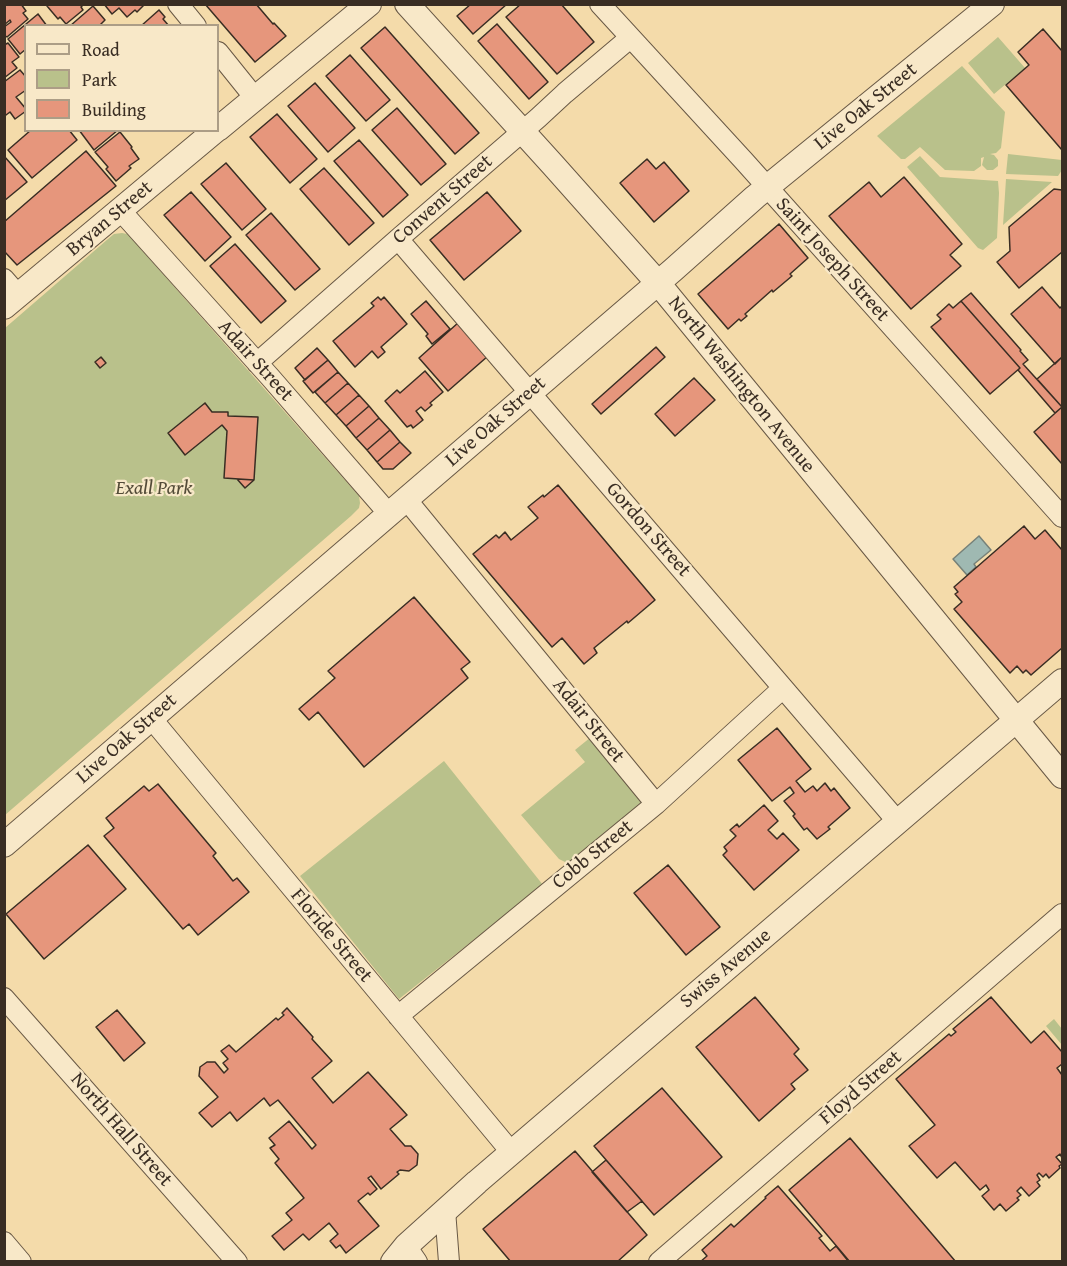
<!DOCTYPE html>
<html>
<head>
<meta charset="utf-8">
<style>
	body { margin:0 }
	#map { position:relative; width:1067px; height:1266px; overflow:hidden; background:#f4dbaa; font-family:"Gentium Book Plus",serif }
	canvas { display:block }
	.frame { position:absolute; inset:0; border:6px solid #392d23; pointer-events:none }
	.legend { position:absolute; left:24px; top:24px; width:195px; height:108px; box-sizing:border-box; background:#f8e8c8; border:2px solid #ac9d86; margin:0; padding:8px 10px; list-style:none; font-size:18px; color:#392d23 }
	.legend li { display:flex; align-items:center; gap:12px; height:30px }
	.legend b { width:30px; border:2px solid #ac9d86 }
</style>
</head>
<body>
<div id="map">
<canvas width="1067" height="1266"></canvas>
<div class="frame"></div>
<ul class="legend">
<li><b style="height:8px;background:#f8e8c8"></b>Road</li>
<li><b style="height:16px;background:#b9c18b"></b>Park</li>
<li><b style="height:16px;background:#e6967c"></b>Building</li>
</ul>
</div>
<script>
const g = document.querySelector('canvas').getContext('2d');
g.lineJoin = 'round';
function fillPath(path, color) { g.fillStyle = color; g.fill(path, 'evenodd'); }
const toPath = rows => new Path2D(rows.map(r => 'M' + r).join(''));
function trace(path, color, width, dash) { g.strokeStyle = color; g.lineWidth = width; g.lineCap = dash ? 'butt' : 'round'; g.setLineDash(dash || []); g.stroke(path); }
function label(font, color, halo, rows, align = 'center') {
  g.font = font + ' "Gentium Book Plus",serif'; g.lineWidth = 4.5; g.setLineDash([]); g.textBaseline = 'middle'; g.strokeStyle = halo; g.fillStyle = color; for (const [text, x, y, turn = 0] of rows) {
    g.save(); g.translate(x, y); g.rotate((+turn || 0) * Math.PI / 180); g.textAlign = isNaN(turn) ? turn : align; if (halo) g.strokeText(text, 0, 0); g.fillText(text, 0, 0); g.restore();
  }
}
const green = toPath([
	[998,37,1025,68,994,94,968,63],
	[962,66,1005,112,1001,148,996,153,990,154,994,155,998,160,998,166,993,170,987,170,982,165,984,157,981,158,981,166,974,171,945,170,920,147,905,159,901,159,877,136],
	[1008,154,1062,160,1062,170,1058,176,1006,174],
	[920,156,940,177,998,181,999,193,997,238,983,250,978,248,907,167],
	[1006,179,1052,182,1003,225],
	[122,233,127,234,133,240,359,496,360,503,359,508,351,516,5,815,5,328,108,239,114,234],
	[591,737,647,801,572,863,567,863,559,859,521,815,585,762,575,750],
	[444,761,543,885,399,999,300,876],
	[1054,1019,1062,1029,1062,1045,1046,1026]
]);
const water = toPath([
	[979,536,991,550,974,564,976,567,967,575,953,559,979,536]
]);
const building = toPath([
	[4,4,21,4,26,11,23,13,28,19,7,37,4,35,4,27,11,22,10,20,4,25,4,4],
	[50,4,84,4,81,7,83,10,66,24,60,17,58,19,47,6,50,4],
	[104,4,145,4,137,12,135,10,127,17,119,8,112,14,104,4],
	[205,4,256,4,273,24,274,23,286,36,255,62,205,4],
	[471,4,507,4,473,34,457,16,471,4],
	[521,4,561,4,594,42,557,74,506,17,521,4],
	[93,6,105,20,99,26,70,26,93,6],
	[159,10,165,17,163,19,169,26,141,26,159,10],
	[38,14,47,26,26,26,26,49,20,54,8,39,38,14],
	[497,24,548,82,529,99,478,41,497,24],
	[385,27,479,133,455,154,361,48,385,27],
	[1043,29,1062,51,1062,150,1006,85,1029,65,1018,52,1043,29],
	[8,43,19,57,12,62,17,68,4,78,4,45,8,43],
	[350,55,390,100,366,121,326,76,350,55],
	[20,70,26,77,26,90,16,97,26,109,26,111,15,119,10,112,6,115,4,113,4,82,20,70],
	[315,83,355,128,328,152,288,106,315,83],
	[397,108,446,164,421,185,372,130,397,108],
	[277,114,317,159,290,183,250,137,277,114],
	[31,130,69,130,77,140,32,178,8,150,31,130],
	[79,130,118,130,94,150,79,130],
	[120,132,132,147,131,148,139,159,129,166,131,168,116,181,106,169,108,167,95,152,120,132],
	[359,140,408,195,383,217,334,161,359,140],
	[86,151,116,186,17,265,4,251,4,222,86,151],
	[4,156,27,182,4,201,4,156],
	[647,159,656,169,664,162,689,191,654,222,620,183,647,159],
	[226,163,266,209,242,230,201,184,226,163],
	[324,168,374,223,349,245,300,189,324,168],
	[904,177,962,244,950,255,961,266,911,309,829,216,869,182,881,197,904,177],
	[1054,189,1062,190,1062,252,1019,288,997,262,1010,251,1009,227,1054,189],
	[191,192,231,237,205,261,164,215,191,192],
	[487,192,521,231,464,280,430,240,487,192],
	[271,213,320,269,295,290,246,235,271,213],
	[779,224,808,258,790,274,792,276,773,292,772,290,745,314,747,316,741,321,739,319,728,329,698,294,779,224],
	[235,244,286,301,261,323,210,266,235,244],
	[1042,287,1060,308,1062,306,1062,357,1055,364,1011,314,1042,287],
	[971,293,1021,350,1020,351,1028,360,1023,364,1062,407,1055,413,1018,370,1020,368,961,301,971,293],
	[378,297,381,300,384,297,407,324,381,347,385,352,378,358,372,351,355,367,333,341,374,306,371,303,378,297],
	[426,301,450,329,432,344,426,336,428,334,411,314,426,301],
	[961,301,1020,368,990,394,931,327,941,319,937,315,949,304,953,308,961,301],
	[459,322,488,356,448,391,419,358,459,322],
	[656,347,665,357,601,414,592,404,656,347],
	[317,348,328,360,305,380,295,368,317,348],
	[101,357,106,363,100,368,95,362,101,357],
	[1062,357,1062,407,1037,379,1062,357],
	[328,360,338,372,313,393,303,381,328,360],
	[425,371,443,392,430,403,432,405,425,411,421,407,416,411,423,420,413,428,411,425,407,427,385,401,397,390,400,393,425,371],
	[338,372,348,383,325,403,315,392,338,372],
	[694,378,715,400,675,436,655,414,694,378],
	[348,383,359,395,336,415,325,403,348,383],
	[359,395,369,406,346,426,336,415,359,395],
	[205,403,212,412,228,412,228,416,258,417,254,480,224,478,227,431,222,425,185,455,168,433,205,403],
	[369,406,379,418,356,438,346,426,369,406],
	[1062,407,1062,464,1034,432,1062,407],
	[379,418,390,430,367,450,356,438,379,418],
	[390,430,400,442,377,462,367,450,390,430],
	[400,442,411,453,393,469,383,469,377,462,400,442],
	[237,479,254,480,245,488,237,479],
	[558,485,655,600,628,623,627,621,594,648,597,653,584,664,562,638,552,647,473,554,496,535,499,538,505,532,511,540,538,518,528,507,543,495,544,497,558,485],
	[1024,526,1035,539,1045,530,1062,550,1062,648,1031,675,1026,670,1023,673,1017,666,1010,673,954,609,962,602,955,594,958,592,954,587,1024,526],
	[414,597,470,662,461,669,468,678,364,767,318,712,309,720,299,709,335,678,328,671,414,597],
	[777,728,811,769,796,781,805,792,813,786,817,791,825,783,831,791,834,788,850,808,828,827,830,829,817,839,807,828,804,830,793,816,795,814,784,801,794,793,790,787,772,801,738,760,777,728],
	[158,784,216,853,213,856,233,881,237,878,249,892,198,935,189,924,183,929,104,836,114,828,106,818,144,786,149,791,158,784],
	[764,805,778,821,768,830,777,839,783,833,799,850,754,890,723,855,727,851,724,847,736,836,730,830,737,824,739,827,764,805],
	[88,845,126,889,44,959,6,914,88,845],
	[668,865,720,927,686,955,634,893,668,865],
	[755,997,799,1049,794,1054,808,1070,791,1084,795,1089,759,1121,696,1047,755,997],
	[991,997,1031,1043,1044,1031,1062,1052,1062,1064,1057,1068,1062,1075,1062,1158,1060,1154,1056,1157,1062,1164,1059,1166,1060,1168,1049,1178,1046,1174,1043,1177,1039,1173,1037,1175,1040,1180,1037,1182,1040,1186,1029,1196,1021,1187,1017,1191,1021,1195,1017,1198,1019,1200,1006,1211,1000,1204,994,1210,982,1196,989,1190,986,1185,980,1190,955,1162,937,1178,909,1146,935,1125,896,1079,949,1034,951,1036,956,1032,953,1029,991,997],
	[287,1008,313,1037,312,1039,332,1061,312,1078,333,1103,368,1072,407,1115,390,1129,405,1146,411,1146,418,1154,417,1165,409,1171,400,1170,397,1172,399,1174,381,1189,371,1176,368,1178,377,1189,370,1195,368,1193,358,1201,379,1226,346,1253,340,1245,336,1248,330,1241,338,1234,329,1223,309,1240,303,1234,284,1250,272,1236,292,1220,286,1213,304,1198,275,1163,279,1159,270,1148,275,1145,269,1138,289,1121,312,1149,316,1145,278,1100,270,1106,264,1098,237,1121,230,1112,212,1127,199,1113,218,1097,199,1076,200,1067,207,1062,215,1062,224,1073,228,1069,223,1063,228,1059,221,1051,229,1045,236,1052,276,1018,278,1020,284,1015,282,1013,287,1008],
	[117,1010,145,1043,124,1061,96,1027,117,1010],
	[662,1088,722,1157,654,1215,594,1146,662,1088],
	[850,1138,956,1262,850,1262,789,1190,850,1138],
	[575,1151,647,1235,617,1262,511,1262,483,1229,575,1151],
	[606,1160,642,1201,627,1212,592,1172,606,1160],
	[778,1186,822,1236,819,1238,830,1251,836,1246,849,1262,700,1262,707,1256,702,1250,731,1224,734,1227,766,1198,765,1197,778,1186]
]);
const minor = toPath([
	[178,4,196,26],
	[600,4,744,161,1062,517],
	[218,52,255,98],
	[120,210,270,377,389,514],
	[398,239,898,822],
	[4,279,18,295],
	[257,363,398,239,538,118,565,93,630,38],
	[406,499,656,804],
	[151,718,512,1153],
	[4,998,237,1262],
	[398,1016,656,804,783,688],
	[445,1210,449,1262],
	[4,1242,21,1262],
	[406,1246,417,1262],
	[659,1262,1062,914]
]);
const tertiary = toPath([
	[407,4,553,165,658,283,1062,776],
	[218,129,369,4],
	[4,307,216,130],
	[4,845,673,270,755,197,992,4],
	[393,1262,406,1246,477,1182,1062,681]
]);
const streetNames = [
	["Live Oak Street",866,107,-39],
	["Convent Street",443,200,-41],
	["Bryan Street",110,219,-40],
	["Saint Joseph Street",832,260,48],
	["Adair Street",255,361,48],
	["North Washington Avenue",741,385,51],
	["Live Oak Street",496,422,-41],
	["Gordon Street",648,530,49],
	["Adair Street",588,721,51],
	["Live Oak Street",127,739,-41],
	["Cobb Street",593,855,-39],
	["Floride Street",331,936,50],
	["Swiss Avenue",726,969,-40],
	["Floyd Street",861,1088,-41],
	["North Hall Street",121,1130,49]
];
const parkNames = [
	["Exall Park",154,489]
];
fillPath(green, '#b9c18b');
fillPath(water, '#9fb9b2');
trace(water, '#768179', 1.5);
fillPath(building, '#e6967c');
trace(building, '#392d23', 1.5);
trace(minor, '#685845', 22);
trace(tertiary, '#685845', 26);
trace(minor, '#f8e8c8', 20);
trace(tertiary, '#f8e8c8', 24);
label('20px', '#392d23', '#f8e8c8', streetNames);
label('italic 20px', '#534b38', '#f8e8c8', parkNames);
</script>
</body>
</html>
